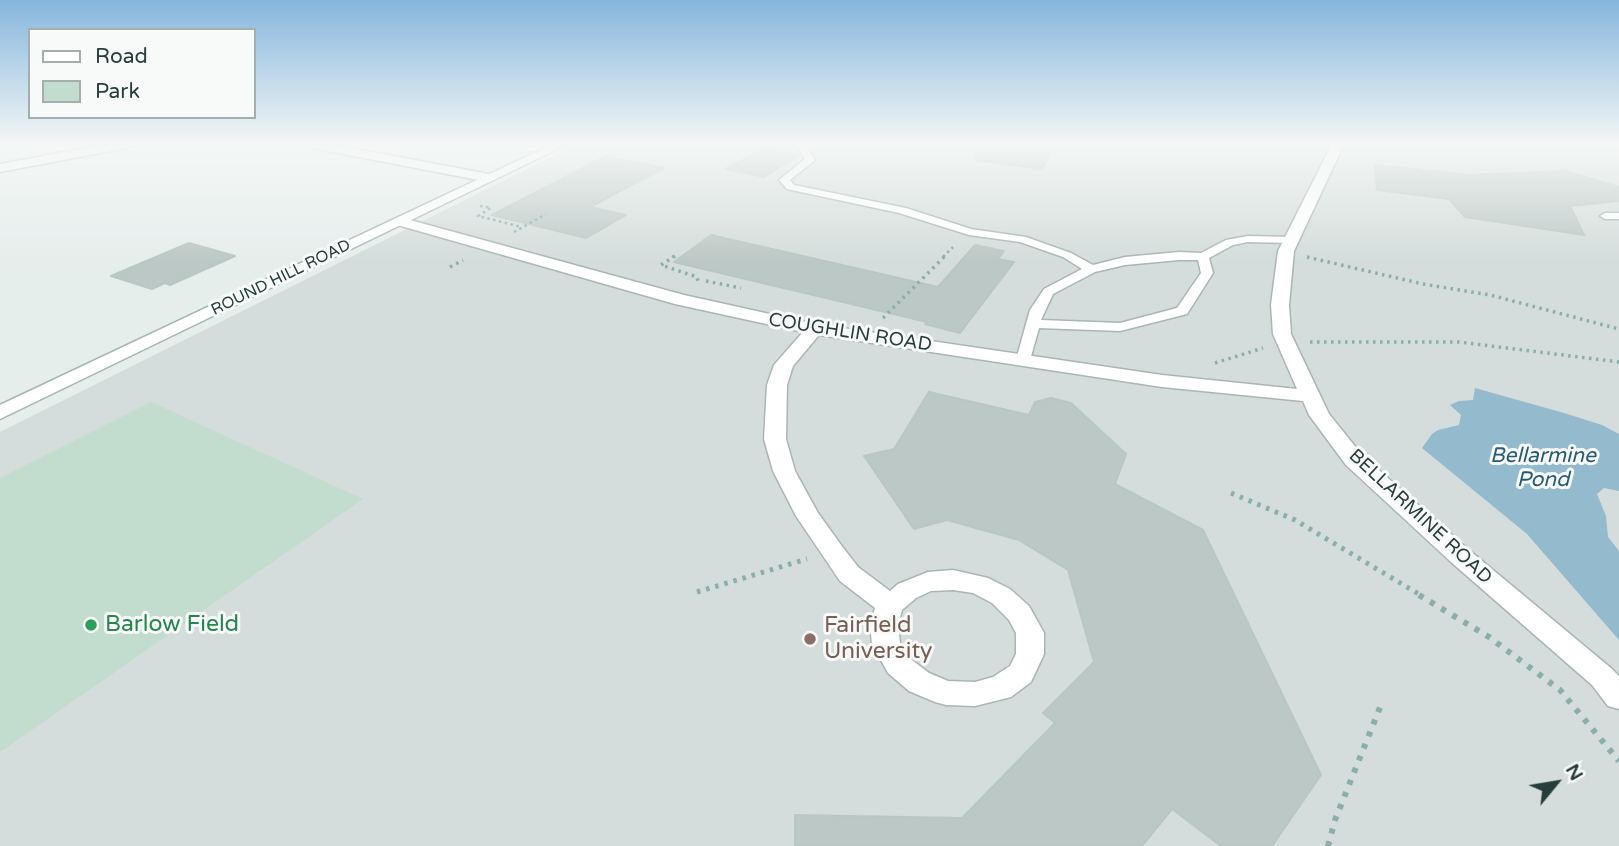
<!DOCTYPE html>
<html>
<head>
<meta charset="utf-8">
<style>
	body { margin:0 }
	#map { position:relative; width:1619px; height:846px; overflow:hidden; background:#e6eeec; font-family:"Varela Round",sans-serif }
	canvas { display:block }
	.legend { position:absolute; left:28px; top:28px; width:228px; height:91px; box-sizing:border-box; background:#f7faf9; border:2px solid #a4afad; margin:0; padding:9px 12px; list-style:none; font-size:21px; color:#273e3c }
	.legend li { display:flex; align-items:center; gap:14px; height:35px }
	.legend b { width:35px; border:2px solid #a4afad }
	.north { position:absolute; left:1521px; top:748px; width:70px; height:70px; -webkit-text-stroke:5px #f7faf9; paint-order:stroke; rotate:60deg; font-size:19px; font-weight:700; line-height:28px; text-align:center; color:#273e3c }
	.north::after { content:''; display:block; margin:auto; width:24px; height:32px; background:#273e3c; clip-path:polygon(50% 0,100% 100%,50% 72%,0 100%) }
</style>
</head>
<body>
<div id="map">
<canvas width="1619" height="846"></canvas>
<ul class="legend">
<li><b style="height:9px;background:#fff"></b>Road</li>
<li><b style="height:19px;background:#c2dccd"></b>Park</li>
</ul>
<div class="north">N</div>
</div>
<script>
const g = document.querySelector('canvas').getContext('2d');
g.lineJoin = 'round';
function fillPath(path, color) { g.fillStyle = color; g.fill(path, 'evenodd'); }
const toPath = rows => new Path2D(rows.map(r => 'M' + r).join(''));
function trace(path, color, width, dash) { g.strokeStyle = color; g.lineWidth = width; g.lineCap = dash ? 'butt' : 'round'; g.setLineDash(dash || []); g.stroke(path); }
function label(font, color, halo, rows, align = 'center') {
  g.font = font + ' "Varela Round",sans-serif'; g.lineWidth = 6; g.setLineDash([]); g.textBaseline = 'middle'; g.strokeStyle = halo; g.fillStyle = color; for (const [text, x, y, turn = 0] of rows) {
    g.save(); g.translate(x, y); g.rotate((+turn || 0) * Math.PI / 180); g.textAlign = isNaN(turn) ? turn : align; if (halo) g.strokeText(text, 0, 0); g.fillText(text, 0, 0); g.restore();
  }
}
const built = toPath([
	[577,144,1619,144,1619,846,0,846,0,432]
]);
const green = toPath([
	[151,402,363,499,0,752,0,478]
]);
const water = toPath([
	[1475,388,1564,413,1602,425,1619,434,1619,491,1604,488,1597,494,1606,516,1608,537,1619,551,1619,640,1527,534,1422,448,1432,434,1438,430,1459,425,1461,415,1450,405,1459,401,1473,400]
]);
const building = toPath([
	[975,144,1056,144,1042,169,974,160,975,144],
	[764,148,800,155,764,177,726,169,764,148],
	[606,156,664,168,590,207,626,215,586,238,492,215,606,156],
	[1375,165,1471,175,1566,171,1619,187,1619,201,1570,206,1584,235,1465,217,1449,199,1377,190,1375,165],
	[711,235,938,287,975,245,1004,251,998,259,1014,262,960,333,925,324,927,322,674,262,711,235],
	[189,243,235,256,170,285,165,283,152,289,111,276,189,243],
	[929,392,1029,415,1035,402,1051,398,1071,403,1126,454,1115,484,1203,530,1321,775,1272,846,1221,846,1172,809,1142,846,795,846,795,815,962,818,1055,723,1043,713,1094,662,1068,570,1019,540,947,520,914,529,864,456,894,449,929,392]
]);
const pathFar3 = toPath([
	[480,206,491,208,478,216,522,227],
	[514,232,546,214],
	[672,257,677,254],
	[943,257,953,247]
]);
const pathFar2 = toPath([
	[675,256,661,265,697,277,698,281],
	[1307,257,1423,284,1490,295,1619,329],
	[450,267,463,260],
	[706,281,741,288],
	[883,318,945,256],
	[1310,342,1459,342,1619,362],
	[1215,363,1263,348]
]);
const pathFar1 = toPath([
	[1231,493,1295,520,1422,596],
	[697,592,807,559]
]);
const path = toPath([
	[1419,595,1489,637,1560,690,1619,761],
	[1328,846,1335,820,1381,705]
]);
const service = toPath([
	[796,144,804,144,815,160,790,180,794,185,906,208,971,229,1026,237,1071,253,1093,265,1125,257,1179,252,1201,253,1226,240,1248,236,1291,237,1297,240,1291,243,1248,242,1233,245,1209,258,1213,273,1187,314,1120,331,1039,328,1030,360,1023,364,1016,360,1030,310,1044,289,1082,269,1063,257,1020,242,969,235,899,213,787,189,779,180,805,159,796,144],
	[1179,260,1198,260,1201,273,1177,308,1120,323,1041,320,1053,294,1095,272,1125,265,1179,260],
	[1619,213,1619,219,1605,219,1600,216,1605,213,1619,213]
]);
const minor = toPath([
	[108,144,132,144,126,148,0,172,0,164,108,144],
	[306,144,330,144,489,174,496,178,489,182,312,148,306,144],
	[1332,144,1344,144,1294,251,1289,305,1291,334,1329,414,1362,455,1469,550,1612,669,1619,676,1619,709,1608,706,1592,685,1451,562,1346,465,1309,415,1303,401,1162,387,819,335,793,366,787,385,786,439,795,471,818,513,841,545,858,567,890,591,898,584,928,572,953,570,988,578,1010,589,1029,606,1044,633,1044,654,1031,682,1011,697,975,706,946,705,935,702,909,691,888,673,872,644,870,624,875,608,840,581,796,516,773,471,764,439,767,385,774,365,803,332,675,304,394,224,392,221,399,217,684,295,815,324,1162,375,1297,389,1273,334,1271,305,1278,251,1332,144],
	[953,590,973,593,992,603,1009,620,1016,633,1016,654,1010,666,993,677,975,682,948,681,929,673,908,657,900,643,898,624,902,610,916,598,931,591,953,590]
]);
const secondary = toPath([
	[553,144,568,144,0,419,0,405,553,144]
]);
const markers = [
	[91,625,7,"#2e9e5b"],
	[810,639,7,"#8d6e63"]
];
const farStreetnames = [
	["ROUND HILL ROAD",281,278,-26]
];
const streetNames = [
	["COUGHLIN ROAD",850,333,9],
	["BELLARMINE ROAD",1420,517,43]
];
const waterNames = [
	["Bellarmine",1543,456],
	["Pond",1543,480]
];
const nearLeisurenames = [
	["Barlow Field",105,625]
];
const nearEducationnames = [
	["Fairfield",824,626],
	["University",824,652]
];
fillPath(built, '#d4dddb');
fillPath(green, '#c2dccd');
fillPath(water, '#94bacd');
fillPath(building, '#bcc8c5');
trace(building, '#b9c7c3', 2);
trace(service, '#a9b6b4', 3);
trace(minor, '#a9b6b4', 3);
trace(secondary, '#a3b5b2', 3);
trace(pathFar3, '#8aaea9', 2.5, [2.5, 3.5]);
trace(pathFar2, '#8aaea9', 3.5, [2.5, 4.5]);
trace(pathFar1, '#8aaea9', 5, [3.5, 6]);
trace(path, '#8aaea9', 6, [5, 8]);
fillPath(service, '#fff');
fillPath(minor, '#fff');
fillPath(secondary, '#fff');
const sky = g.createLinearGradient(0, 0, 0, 262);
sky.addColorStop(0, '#86b6dd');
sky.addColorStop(0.55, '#f4f7f6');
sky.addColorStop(1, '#f4f7f600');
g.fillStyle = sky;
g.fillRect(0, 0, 1619, 262);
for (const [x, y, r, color] of markers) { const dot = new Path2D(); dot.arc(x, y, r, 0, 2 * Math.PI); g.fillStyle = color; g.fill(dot); trace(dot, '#f7faf9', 2.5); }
label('16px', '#273e3c', '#f7faf9', farStreetnames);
label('19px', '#273e3c', '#f7faf9', streetNames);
label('italic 21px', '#265a75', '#f7faf9', waterNames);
label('23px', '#27864d', '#f7faf9', nearLeisurenames, 'left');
label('23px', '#785e54', '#f7faf9', nearEducationnames, 'left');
</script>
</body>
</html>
